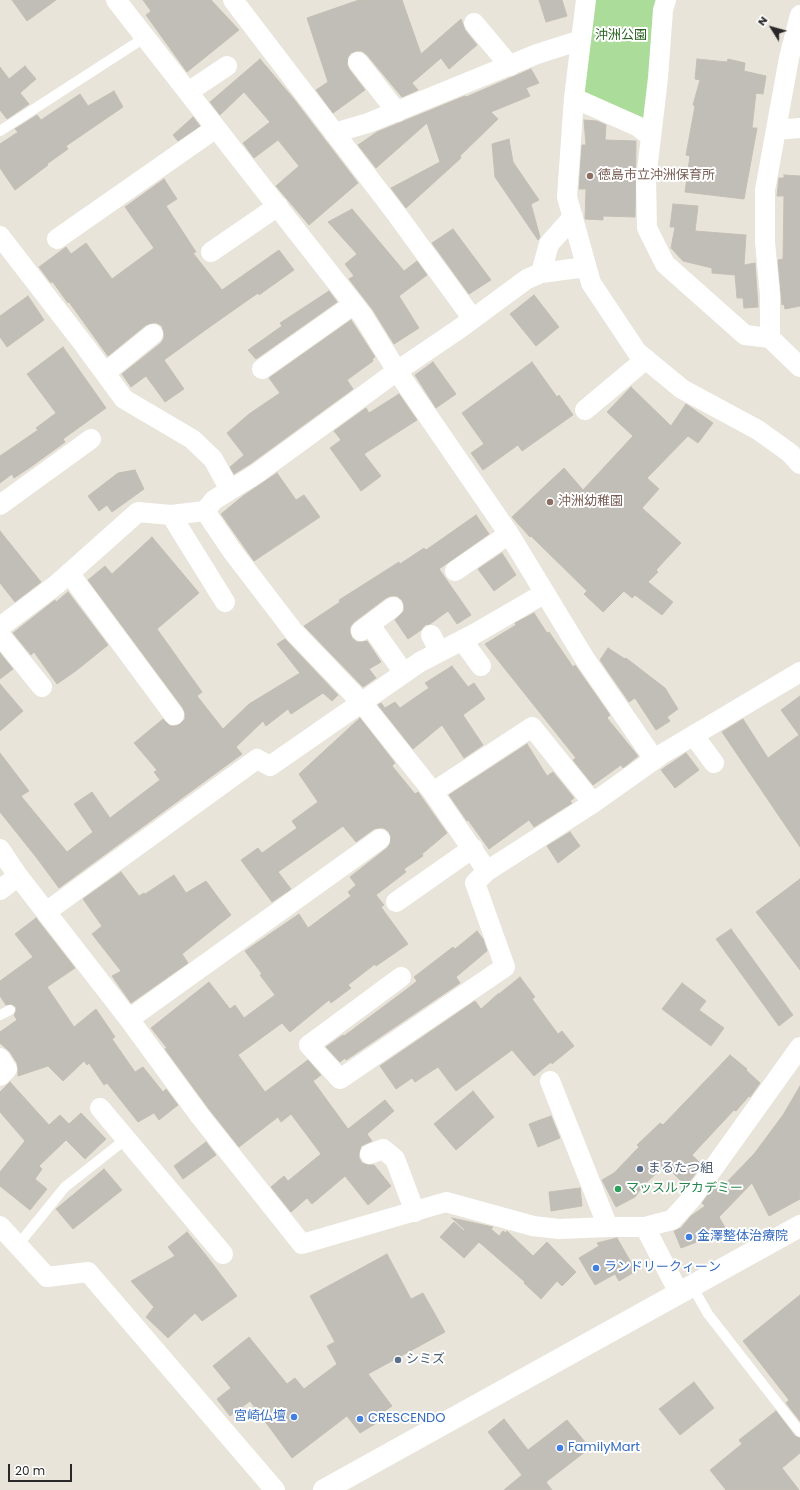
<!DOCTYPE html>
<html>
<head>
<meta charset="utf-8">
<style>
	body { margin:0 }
	#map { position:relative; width:800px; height:1490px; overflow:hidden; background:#e9e4da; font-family:Poppins,sans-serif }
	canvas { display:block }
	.north { position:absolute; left:752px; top:8px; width:40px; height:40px; -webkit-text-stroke:3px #fff; paint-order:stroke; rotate:307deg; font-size:11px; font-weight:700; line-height:16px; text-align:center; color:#282828 }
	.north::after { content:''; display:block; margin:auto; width:14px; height:18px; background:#282828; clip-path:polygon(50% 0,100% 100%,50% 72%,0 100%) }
	.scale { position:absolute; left:8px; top:1464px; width:64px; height:18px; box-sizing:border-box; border:2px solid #282828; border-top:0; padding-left:5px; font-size:12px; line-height:14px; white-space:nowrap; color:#282828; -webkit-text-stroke:3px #fff; paint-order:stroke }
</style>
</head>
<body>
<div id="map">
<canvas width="800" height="1490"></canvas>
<div class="north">N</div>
<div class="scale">20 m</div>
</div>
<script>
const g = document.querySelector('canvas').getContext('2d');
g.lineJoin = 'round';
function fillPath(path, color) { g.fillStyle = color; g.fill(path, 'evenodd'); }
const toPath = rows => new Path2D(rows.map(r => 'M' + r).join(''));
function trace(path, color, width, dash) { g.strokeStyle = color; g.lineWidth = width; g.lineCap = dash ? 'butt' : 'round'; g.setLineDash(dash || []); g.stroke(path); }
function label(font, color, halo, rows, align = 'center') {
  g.font = font + ' Poppins,"Noto Sans JP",sans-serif'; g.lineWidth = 4; g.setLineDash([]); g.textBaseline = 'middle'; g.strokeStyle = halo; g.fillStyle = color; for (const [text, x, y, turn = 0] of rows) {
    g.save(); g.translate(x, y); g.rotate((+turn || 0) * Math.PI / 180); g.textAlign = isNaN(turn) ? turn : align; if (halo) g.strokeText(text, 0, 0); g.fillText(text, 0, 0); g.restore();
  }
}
const green = toPath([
	[593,0,658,0,646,120,583,93]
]);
const building = toPath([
	[12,0,56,0,27,21,12,0],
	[143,0,211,0,239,30,187,72,146,15,151,11,143,0],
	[359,0,402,0,421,54,461,19,465,30,477,45,449,69,441,58,412,83,418,90,402,97,367,55,362,51,356,51,351,53,348,57,347,64,349,69,365,90,333,113,316,90,328,82,307,18,359,0],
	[539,0,562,0,567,16,546,22,539,0],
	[260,59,293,98,358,183,309,225,276,186,299,166,278,140,254,158,243,143,270,122,244,92,220,115,210,102,260,59],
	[697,59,727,62,728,59,745,63,744,71,766,76,763,94,756,93,752,128,757,128,744,199,685,192,690,156,686,155,695,106,693,105,700,80,695,79,697,59],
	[25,66,36,79,20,93,29,104,7,119,0,110,0,67,9,79,25,66],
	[531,69,539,83,526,88,530,96,491,112,498,119,460,156,461,158,406,208,391,188,440,162,427,123,376,168,358,145,377,132,465,96,466,97,531,69],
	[114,91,123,107,66,146,68,149,47,164,48,165,15,190,0,168,0,144,18,132,15,129,37,115,41,120,80,94,88,106,114,91],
	[193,117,200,126,178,141,173,135,193,117],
	[584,120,597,121,606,125,605,140,636,141,635,217,603,216,603,220,585,219,586,189,579,189,582,145,586,145,584,120],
	[509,139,513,162,539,200,531,204,540,237,538,240,495,177,492,144,509,139],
	[784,175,800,176,800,306,785,309,784,304,782,305,778,260,783,259,784,196,777,196,779,178,784,178,784,175],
	[164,179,177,199,166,206,196,252,193,253,222,290,279,250,294,270,259,295,258,293,211,326,164,360,184,389,165,402,146,376,131,387,122,374,161,343,164,338,164,333,162,326,157,323,152,323,146,325,108,356,69,302,68,303,52,281,51,283,39,267,66,247,71,254,86,243,112,279,154,248,125,207,164,179],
	[673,204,698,206,695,231,746,235,744,265,755,263,758,307,744,308,743,298,737,298,735,275,712,273,712,268,683,261,671,248,675,227,670,227,673,204],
	[352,209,404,271,417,261,427,275,399,296,419,328,394,344,373,310,349,279,354,276,345,264,357,254,328,222,352,209],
	[453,229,491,280,469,294,432,243,453,229],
	[329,291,337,302,256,359,248,350,282,326,280,323,329,291],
	[534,295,559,327,536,346,510,314,534,295],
	[28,296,44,320,7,347,0,337,0,316,28,296],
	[351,320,375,357,372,359,373,361,347,380,353,389,250,464,234,474,230,467,244,455,227,433,249,414,280,393,269,378,351,320],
	[63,347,106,408,63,439,65,442,32,466,14,478,12,474,0,483,0,456,38,430,36,428,56,413,27,374,63,347],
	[433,362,456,394,436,408,415,375,433,362],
	[532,362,557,397,559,395,573,415,522,451,518,445,483,470,471,453,484,444,462,413,532,362],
	[631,387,671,426,686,404,713,423,698,443,688,436,647,478,659,489,642,508,681,543,656,570,658,572,648,582,673,602,662,615,635,595,632,598,624,591,603,612,584,594,587,591,531,536,530,537,512,517,564,468,583,490,633,436,607,412,631,387],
	[399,394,417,420,364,454,381,476,361,491,330,448,341,440,334,431,366,408,369,413,399,394],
	[135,470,144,489,112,512,107,505,99,511,88,496,118,473,135,470],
	[277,473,296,500,304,495,320,517,254,561,221,514,243,496,277,473],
	[476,515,489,534,439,569,471,615,457,624,448,611,430,624,425,625,421,630,408,639,395,620,404,611,404,605,402,600,397,596,391,596,386,598,354,622,350,627,350,633,352,638,357,642,362,642,367,641,381,662,369,669,376,678,363,687,304,626,340,602,339,600,399,562,400,564,424,548,426,550,476,515],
	[0,531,41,582,15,602,0,583,0,531],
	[152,537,199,593,157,629,202,692,197,696,223,729,249,704,300,673,277,644,285,639,338,695,332,701,323,693,291,714,288,709,266,726,263,721,236,747,242,754,59,888,36,857,0,812,0,753,29,791,21,796,67,852,93,832,74,804,92,792,110,818,160,780,154,772,157,770,134,743,163,719,170,726,175,726,180,724,185,719,185,713,183,708,88,580,105,566,112,574,152,537],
	[502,553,516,575,494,591,478,569,502,553],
	[68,592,108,645,77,670,57,684,34,652,31,655,13,633,55,600,56,602,68,592],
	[534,613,547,633,549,632,573,667,575,665,610,715,607,718,638,756,623,768,621,765,593,785,573,760,576,758,485,644,516,625,515,623,534,613],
	[608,648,625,659,626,658,665,688,678,709,667,717,670,721,656,730,635,698,629,702,600,660,608,648],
	[0,653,13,669,0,679,0,653],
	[452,666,468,687,474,683,485,699,463,715,483,745,464,758,442,725,413,749,378,705,381,703,385,708,395,702,400,708,429,688,425,683,452,666],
	[0,684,23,711,0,731,0,684],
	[800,696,800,847,722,732,743,719,768,758,799,735,781,710,800,696],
	[360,718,395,763,392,766,415,794,418,792,447,833,422,854,423,856,404,869,406,872,376,895,384,905,381,907,408,944,376,966,375,964,348,985,351,988,331,1003,329,1000,290,1032,282,1023,238,1055,265,1092,308,1060,321,1075,313,1081,348,1129,385,1100,394,1111,367,1134,372,1141,361,1146,359,1153,359,1158,362,1163,368,1165,374,1165,391,1186,368,1205,345,1176,312,1204,307,1198,291,1212,271,1187,284,1176,288,1181,321,1154,291,1114,281,1122,278,1117,239,1147,209,1109,165,1049,167,1048,151,1028,209,982,230,1009,235,1005,244,1018,275,995,260,975,262,974,245,951,299,914,308,928,351,896,348,892,356,885,350,877,387,848,390,844,391,837,389,832,384,828,378,828,374,829,356,842,343,826,278,872,291,889,272,902,241,860,258,848,262,853,297,828,292,821,318,802,299,774,360,718],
	[527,744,547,776,553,772,574,798,570,801,572,803,534,827,529,820,489,849,468,820,467,821,449,795,527,744],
	[686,753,699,770,675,788,661,770,686,753],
	[570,832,580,846,558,863,547,846,570,832],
	[121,872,139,896,144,893,145,894,174,875,186,893,206,881,231,915,182,954,188,963,131,1003,112,976,121,971,92,934,102,926,83,899,121,872],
	[800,879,800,970,756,912,800,879],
	[36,918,75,968,47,987,74,1027,96,1009,115,1037,112,1039,135,1072,143,1067,163,1092,166,1089,178,1105,159,1120,154,1113,138,1122,107,1083,104,1085,89,1063,87,1065,84,1061,63,1081,48,1066,18,1076,18,1068,17,1063,10,1052,0,1043,0,1032,17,1020,14,1015,16,1011,16,1007,11,1004,6,1005,0,996,0,981,33,957,15,934,36,918],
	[731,929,793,1015,779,1026,716,939,731,929],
	[477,931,483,939,487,951,456,977,460,983,346,1060,345,1058,340,1062,326,1047,343,1035,344,1036,407,989,417,981,414,977,453,947,455,949,477,931],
	[520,977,535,997,532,999,558,1034,562,1031,574,1046,552,1064,551,1062,534,1076,512,1050,456,1091,438,1067,415,1082,412,1078,396,1089,380,1066,475,1001,481,1009,499,993,499,994,520,977],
	[682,983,706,1001,699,1010,724,1028,711,1046,662,1009,682,983],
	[730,1055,747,1069,746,1070,760,1083,750,1097,749,1096,736,1111,734,1110,692,1155,702,1165,686,1186,665,1165,643,1186,635,1197,616,1207,602,1180,614,1173,639,1147,637,1145,660,1123,663,1125,730,1055],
	[10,1082,49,1125,60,1115,69,1124,81,1113,106,1139,85,1159,66,1140,39,1166,42,1169,35,1179,47,1189,30,1210,0,1186,0,1172,25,1141,0,1112,0,1092,10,1082],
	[800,1086,800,1199,769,1216,752,1183,719,1217,727,1231,712,1240,710,1237,681,1248,674,1231,681,1228,691,1216,705,1206,702,1203,718,1181,723,1186,754,1154,783,1115,800,1086],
	[473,1091,494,1117,456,1150,434,1124,473,1091],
	[551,1116,560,1138,538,1147,529,1124,551,1116],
	[206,1142,216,1155,183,1179,174,1166,206,1142],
	[104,1169,122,1190,73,1229,56,1209,104,1169],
	[580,1188,582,1206,551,1211,549,1192,580,1188],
	[452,1218,493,1227,491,1229,499,1236,503,1231,506,1233,507,1231,533,1256,547,1242,576,1272,562,1286,557,1281,541,1299,524,1283,525,1282,479,1242,464,1258,440,1237,454,1222,464,1231,465,1230,452,1218],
	[187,1232,205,1254,237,1296,202,1321,195,1313,168,1338,146,1317,154,1307,131,1281,175,1256,168,1247,187,1232],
	[617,1238,636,1271,619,1281,615,1274,595,1285,579,1258,599,1246,597,1243,617,1238],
	[387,1254,411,1299,423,1293,445,1332,368,1374,392,1406,372,1420,375,1424,360,1433,347,1416,292,1458,250,1401,230,1416,217,1399,231,1388,213,1366,249,1337,287,1384,295,1378,304,1389,337,1364,327,1346,335,1342,310,1296,387,1254],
	[800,1295,800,1421,786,1403,789,1400,743,1341,800,1295],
	[694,1382,714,1408,680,1435,659,1409,694,1382],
	[776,1411,795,1436,800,1438,800,1453,782,1468,799,1490,726,1490,710,1470,742,1444,739,1440,776,1411],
	[504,1419,528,1450,567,1420,590,1448,546,1482,552,1490,504,1490,522,1475,488,1432,504,1419]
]);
const lane = toPath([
	[0,131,144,38],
	[0,1015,10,1010],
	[18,1245,65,1187,126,1139],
	[692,1286,708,1314,800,1432]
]);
const street = toPath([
	[116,0,363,316,397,371,509,534,585,659,654,759],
	[233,0,398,216,473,319],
	[586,0,574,98,567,197,591,283,637,352,682,389,758,430,790,453,800,464],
	[474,23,510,66],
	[358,62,397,112],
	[188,92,227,66],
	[574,98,637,126,651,137,646,179,647,228,665,264,745,335,770,338,800,367],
	[776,130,800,128],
	[334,133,368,123,537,54,581,40],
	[651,137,658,78,663,10,666,0],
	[0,236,85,346,124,399,192,439,213,459,230,490],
	[57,239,216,128],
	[211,252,278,206],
	[541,273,549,244,573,217],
	[770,338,770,295,765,242,765,190,789,58,800,15],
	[262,369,354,304],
	[105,373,153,334],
	[585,410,646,359],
	[0,505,91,439],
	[205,511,232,551,294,632,362,703,433,792,487,871,475,883,505,967,340,1079,309,1045,401,977],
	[171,515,225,602],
	[455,571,509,534],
	[69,573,174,715],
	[370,625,404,673],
	[0,627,56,585,138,512,171,515,205,511,214,500,256,474,397,371,459,329,527,279,541,273,586,267],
	[361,631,393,607],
	[0,635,42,687],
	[431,635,440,652],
	[462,640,481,666],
	[694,736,714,763],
	[433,792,532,727,593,803],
	[0,849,18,876,129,1019,200,1116,302,1244,446,1202,533,1226,559,1229,608,1227,645,1227,672,1220,692,1198,800,1047],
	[487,871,593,803,662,754,800,672],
	[0,890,18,876],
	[396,902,473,848],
	[46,912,257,759,270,766,420,662,476,633,545,593],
	[129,1019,380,839],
	[0,1058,7,1069,0,1076],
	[550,1081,608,1227],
	[100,1108,223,1254],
	[370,1154,383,1149,395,1159,415,1212],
	[0,1226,47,1277,88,1272,275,1490],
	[645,1227,679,1293]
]);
const secondary = toPath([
	[324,1490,800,1226]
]);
const markers = [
	[590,176,4,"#8d6e63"],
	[550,502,4,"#8d6e63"],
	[640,1169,4,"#5c6f8a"],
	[618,1189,4,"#2e9e5b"],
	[689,1237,4,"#3f7fe0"],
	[596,1268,4,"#3f7fe0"],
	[398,1360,4,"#5c6f8a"],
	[294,1417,4,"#3f7fe0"],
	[360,1419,4,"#3f7fe0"],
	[560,1448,4,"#3f7fe0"]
];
const parkNames = [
	["沖洲公園",621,36]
];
const educationNames = [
	["徳島市立沖洲保育所",598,176],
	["沖洲幼稚園",558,502]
];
const serviceNames = [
	["まるたつ組",648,1169],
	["シミズ",406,1360]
];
const leisureNames = [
	["マッスルアカデミー",626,1189]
];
const shopNames = [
	["金澤整体治療院",697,1237],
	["ランドリークィーン",604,1268],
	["宮崎仏壇",286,1417,"right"],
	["CRESCENDO",368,1419],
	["FamilyMart",568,1448]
];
fillPath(green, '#acdc9a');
fillPath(building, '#c1bdb7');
trace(building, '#c4bfb4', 1);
trace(lane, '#fff', 10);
trace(street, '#fff', 20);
trace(secondary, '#fff', 22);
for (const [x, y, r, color] of markers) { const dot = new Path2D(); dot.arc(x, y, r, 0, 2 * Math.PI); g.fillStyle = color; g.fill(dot); trace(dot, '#fff', 1.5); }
label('13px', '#275e1e', '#fff', parkNames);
label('13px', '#785e54', '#fff', educationNames, 'left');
label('13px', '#4e5e75', '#fff', serviceNames, 'left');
label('13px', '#27864d', '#fff', leisureNames, 'left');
label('13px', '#366cbe', '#fff', shopNames, 'left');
</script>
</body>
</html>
